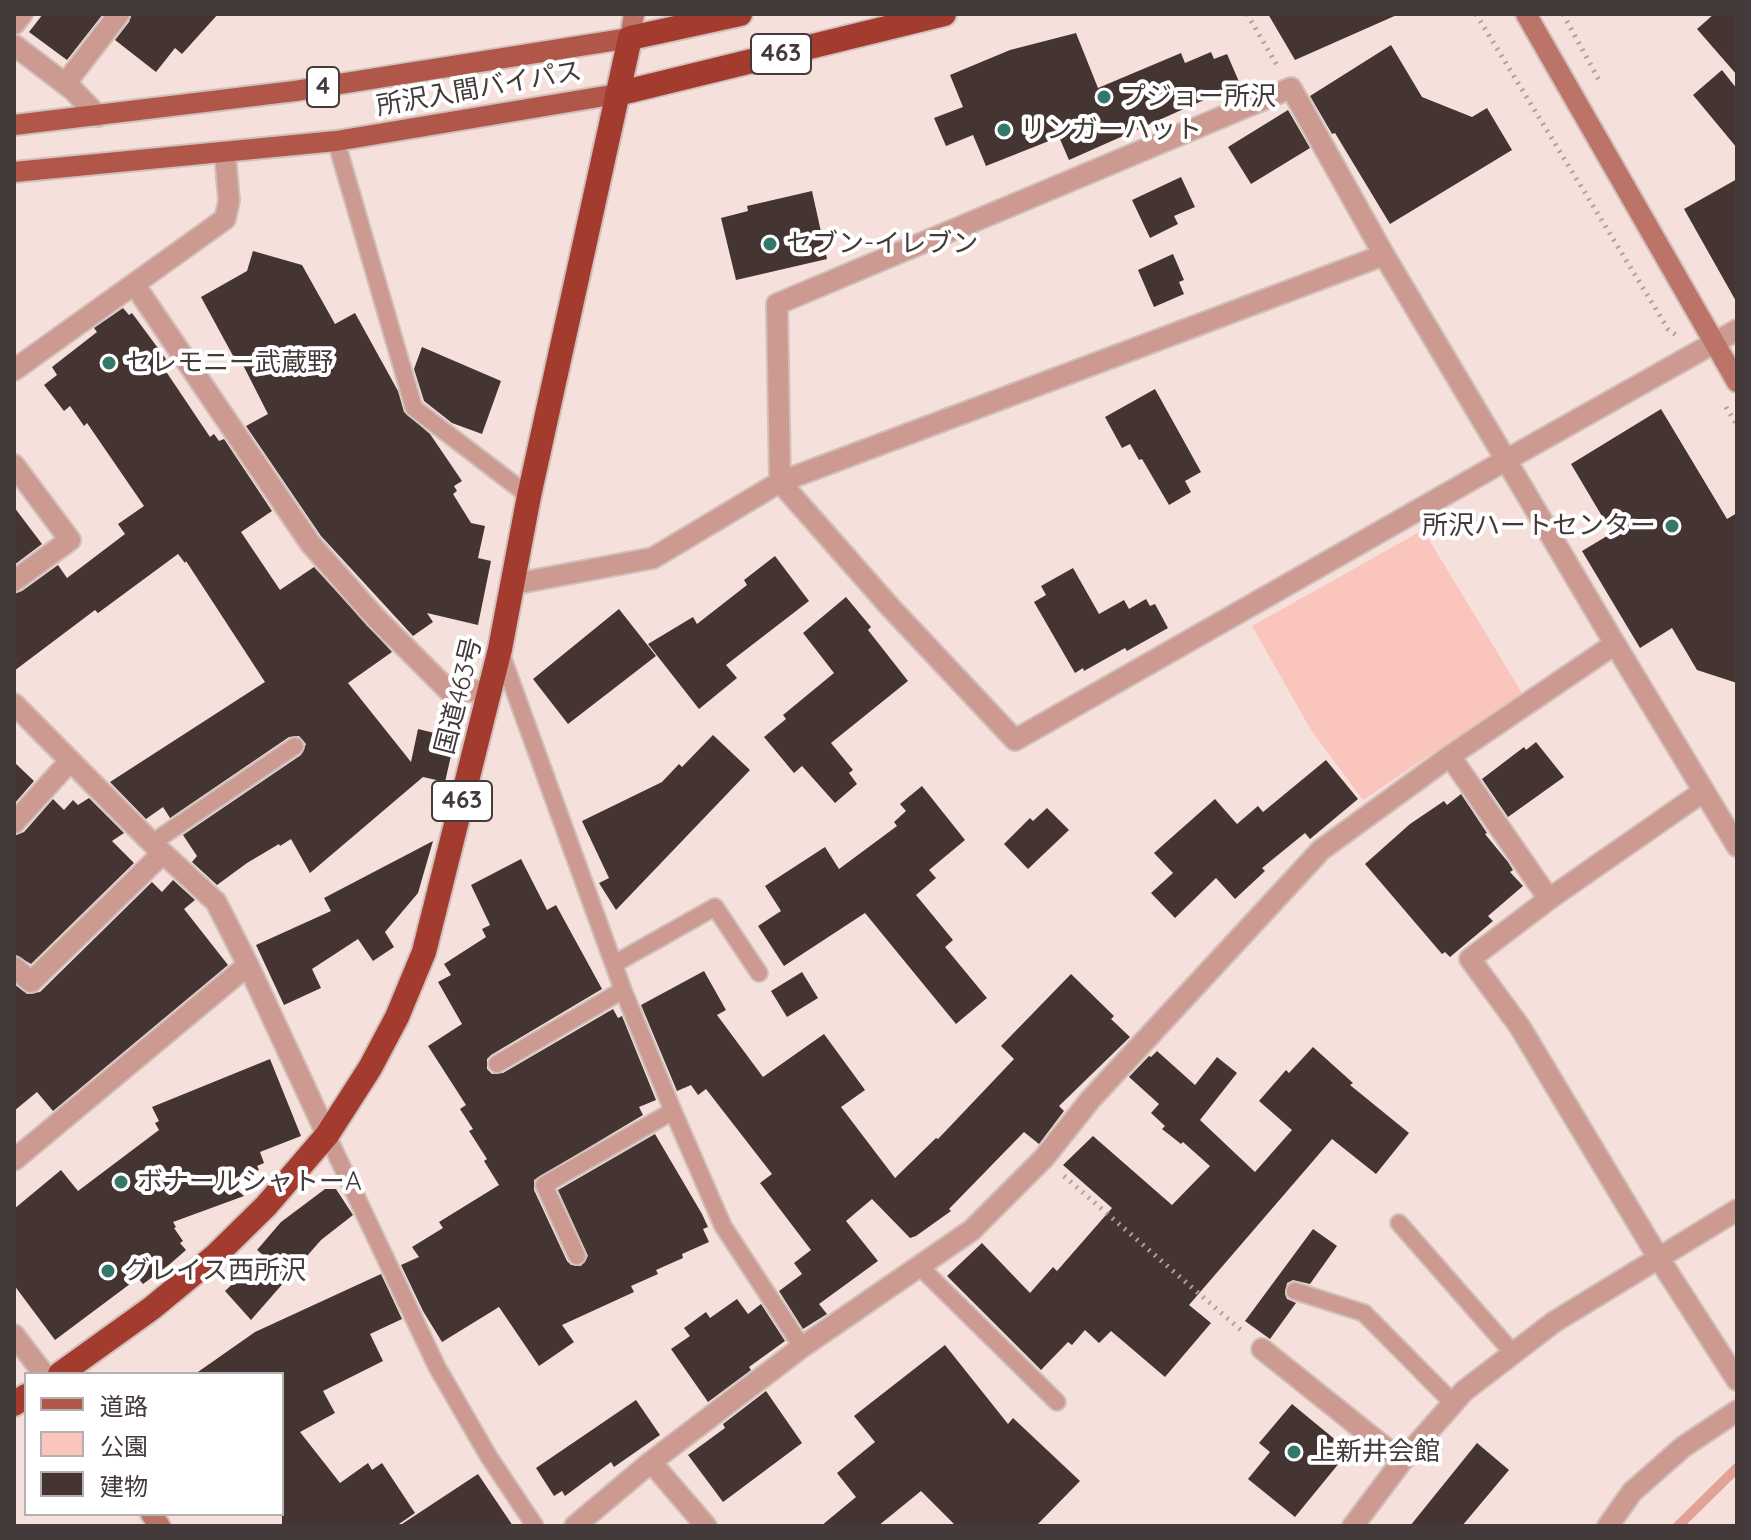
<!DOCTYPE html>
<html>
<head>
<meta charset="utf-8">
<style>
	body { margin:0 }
	#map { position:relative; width:1751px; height:1540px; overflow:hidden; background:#f5e0dc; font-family:Quicksand,"Noto Sans JP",sans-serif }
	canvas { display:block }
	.frame { position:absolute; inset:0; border:16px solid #433a39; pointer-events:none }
	.legend { position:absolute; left:24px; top:1372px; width:260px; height:144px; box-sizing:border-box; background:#fff; border:2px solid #b4b0b0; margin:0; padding:10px 14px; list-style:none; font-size:24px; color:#433a39 }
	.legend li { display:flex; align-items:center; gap:16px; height:40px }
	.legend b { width:40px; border:2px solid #b4b0b0 }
</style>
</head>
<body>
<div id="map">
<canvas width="1751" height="1540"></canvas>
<div class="frame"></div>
<ul class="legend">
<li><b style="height:10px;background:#b0574a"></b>道路</li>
<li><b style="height:22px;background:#fac5bc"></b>公園</li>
<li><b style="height:22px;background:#453532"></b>建物</li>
</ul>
</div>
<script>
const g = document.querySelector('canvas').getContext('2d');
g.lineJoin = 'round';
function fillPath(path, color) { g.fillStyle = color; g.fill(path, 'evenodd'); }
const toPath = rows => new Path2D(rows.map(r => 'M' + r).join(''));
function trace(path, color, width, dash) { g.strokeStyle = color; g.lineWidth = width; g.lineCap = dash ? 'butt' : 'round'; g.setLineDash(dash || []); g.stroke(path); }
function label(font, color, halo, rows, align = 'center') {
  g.font = font + ' Quicksand,"Noto Sans JP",sans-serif'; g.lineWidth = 8; g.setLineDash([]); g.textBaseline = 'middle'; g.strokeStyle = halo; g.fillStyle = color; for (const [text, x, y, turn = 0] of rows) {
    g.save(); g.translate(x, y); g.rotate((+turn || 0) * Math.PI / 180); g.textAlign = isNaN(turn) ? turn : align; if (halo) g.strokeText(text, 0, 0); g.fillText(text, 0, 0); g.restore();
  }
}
const green = toPath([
	[1423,530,1522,693,1363,800,1311,730,1252,626]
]);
const stream = toPath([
	[1678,1526,1737,1468]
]);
const building = toPath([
	[43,14,103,14,67,60,29,32],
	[132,14,218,14,182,54,175,48,156,72,115,40,129,22],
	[1268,14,1399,14,1295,60],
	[1714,14,1737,14,1737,75,1697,29],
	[1076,33,1098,88,1181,53,1185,63,1211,52,1214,59,1227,54,1240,84,1069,160,1059,137,986,166,973,135,946,146,934,118,963,107,950,75,1010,50],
	[1391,45,1422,97,1472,117,1487,108,1512,150,1390,224,1335,133,1332,134,1310,96],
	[1722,70,1737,89,1737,148,1693,95],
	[1288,110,1310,148,1251,184,1228,147],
	[1181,177,1195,207,1174,216,1178,224,1150,238,1132,200],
	[1737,179,1737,303,1684,209],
	[812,191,827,259,736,280,721,218,748,211,747,206],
	[253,251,302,265,335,324,355,313,398,391,404,412,430,434,462,481,454,486,457,491,453,494,471,523,485,526,478,558,491,561,478,625,427,613,433,622,413,636,321,536,246,426,268,414,242,363,238,365,201,297,247,271],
	[1173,254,1184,280,1179,282,1184,294,1154,307,1138,270],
	[123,308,129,315,132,313,166,359,161,364,210,437,214,434,219,441,224,439,272,511,241,532,280,590,314,567,392,652,348,683,411,762,418,729,455,738,445,782,423,777,310,873,291,839,280,846,279,844,247,863,217,885,192,862,197,856,183,835,301,755,306,744,299,736,289,737,170,818,163,807,146,819,110,782,265,682,186,561,185,563,178,554,98,613,95,610,14,671,14,594,22,591,58,565,67,578,125,534,118,524,144,506,87,423,84,426,70,406,64,411,44,385,57,375,52,367,97,332,94,328],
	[422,347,501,381,482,434,452,423,424,401,414,369],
	[1155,389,1201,472,1185,481,1191,492,1169,505,1142,459,1139,460,1130,444,1122,448,1105,417],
	[1661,409,1727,519,1737,513,1737,683,1697,670,1672,628,1640,648,1582,551,1612,533,1571,464],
	[14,507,42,544,14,565],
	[775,556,809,601,726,665,737,678,699,709,648,644,693,617,697,624,747,585,744,580],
	[1073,568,1099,614,1124,600,1129,609,1146,599,1150,606,1155,604,1168,628,1127,651,1125,648,1084,671,1083,668,1075,673,1034,602,1046,595,1041,586],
	[846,597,871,627,868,630,908,681,831,743,853,770,849,773,857,784,835,803,802,766,794,773,764,737,786,719,783,715,834,673,803,633],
	[619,609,656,656,568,724,533,679],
	[713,735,750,770,616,910,599,883,609,878,582,821,662,782,679,764,682,767],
	[1536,742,1564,777,1508,817,1482,779,1524,747,1526,750],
	[1326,760,1358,799,1310,839,1305,833,1262,868,1265,871,1235,899,1216,878,1175,918,1151,893,1173,873,1154,853,1215,799,1237,824,1258,806,1263,812],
	[14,762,34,781,14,804],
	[922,786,965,840,929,870,936,878,916,895,953,940,945,947,987,998,956,1024,865,913,784,966,758,926,781,911,765,886,825,847,839,869,897,826,894,822,906,811,900,804],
	[1461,794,1487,833,1485,834,1508,862,1513,870,1510,872,1523,886,1488,916,1493,921,1450,957,1445,952,1442,954,1365,864,1410,824,1444,801,1447,805],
	[89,798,124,833,112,841,134,863,31,964,14,954,14,836,24,832,53,799,64,810,73,800,78,805],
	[1047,808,1069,830,1028,869,1004,844,1030,818,1033,821],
	[433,841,418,893,385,932,394,947,373,961,358,939,312,969,321,988,284,1005,256,945,331,911,324,898],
	[521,859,547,910,556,905,602,989,491,1055,487,1059,487,1069,492,1074,503,1073,613,1009,618,1018,622,1016,656,1100,639,1107,643,1115,534,1180,534,1190,567,1261,571,1265,581,1266,588,1256,558,1190,655,1134,702,1214,708,1227,703,1229,709,1242,682,1254,683,1258,656,1270,658,1274,631,1286,634,1292,562,1325,574,1342,539,1366,499,1307,442,1342,423,1311,401,1265,419,1257,412,1247,443,1228,439,1222,499,1185,484,1161,487,1159,469,1131,473,1129,460,1109,466,1105,428,1046,462,1024,438,982,451,975,444,964,486,937,482,929,490,925,471,885],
	[173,880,195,900,184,909,228,965,53,1111,37,1092,14,1111,14,984,27,994,40,992,152,882,162,892],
	[704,971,726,1010,717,1015,763,1077,824,1034,865,1090,841,1107,895,1178,936,1138,938,1139,1014,1059,1001,1046,1071,974,1114,1016,1111,1019,1130,1037,1059,1106,1064,1111,1039,1144,1024,1132,949,1209,951,1211,916,1236,910,1238,872,1199,846,1221,878,1261,819,1304,827,1314,803,1329,779,1291,802,1274,794,1263,811,1250,760,1183,772,1174,706,1089,698,1095,691,1085,677,1091,641,1005],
	[802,972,818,998,787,1017,771,991],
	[1313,1047,1353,1083,1350,1085,1409,1133,1376,1174,1332,1139,1189,1305,1211,1323,1165,1377,1111,1331,1099,1343,1085,1330,1072,1345,1068,1342,1041,1370,947,1276,982,1243,1030,1293,1053,1267,1057,1271,1112,1208,1063,1165,1093,1136,1172,1205,1210,1166,1183,1142,1181,1144,1162,1129,1165,1126,1151,1113,1159,1104,1129,1077,1149,1056,1151,1057,1157,1051,1195,1085,1217,1057,1237,1073,1200,1120,1255,1172,1292,1130,1259,1101,1286,1070,1289,1073],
	[270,1059,301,1136,260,1152,264,1163,257,1166,259,1170,228,1182,244,1196,173,1222,176,1227,174,1228,183,1241,180,1243,186,1250,170,1264,143,1284,138,1278,55,1340,14,1285,14,1209,61,1170,78,1191,159,1130,155,1123,159,1121,152,1107],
	[325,1189,336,1189,353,1215,321,1240,251,1320,225,1291,263,1255,257,1250,281,1222],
	[1313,1229,1337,1246,1310,1284,1293,1280,1287,1283,1285,1294,1287,1299,1296,1303,1270,1339,1245,1321],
	[381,1274,402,1319,370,1334,383,1361,323,1391,335,1413,300,1432,340,1483,368,1463,372,1470,382,1463,415,1513,396,1526,282,1526,282,1374,195,1374,255,1332],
	[737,1299,748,1314,761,1304,785,1341,749,1367,751,1370,708,1402,671,1349,690,1336,684,1328,706,1312,710,1318],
	[945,1345,1008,1424,1013,1418,1080,1481,1036,1526,956,1526,921,1491,878,1526,821,1526,856,1497,837,1473,875,1442,854,1416],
	[766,1391,802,1443,723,1502,688,1455,725,1428,723,1424],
	[636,1400,660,1435,614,1467,611,1462,565,1496,562,1491,554,1496,536,1468],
	[1292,1404,1349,1451,1295,1517,1248,1479,1270,1452,1259,1443],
	[1477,1443,1509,1470,1462,1526,1410,1526],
	[478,1474,513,1526,399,1526]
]);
const path = toPath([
	[1247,14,1278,67],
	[1476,14,1668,329,1676,335],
	[1563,14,1599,80],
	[1726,407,1737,425],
	[1064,1176,1243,1332]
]);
const lane = toPath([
	[336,141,414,408,529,496],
	[500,651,623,990,673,1111,723,1226,802,1347],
	[152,843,295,746],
	[614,964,715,907,759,973],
	[497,1064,623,990],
	[327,1135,437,1367,489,1457,535,1526],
	[1399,1223,1513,1353],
	[577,1256,544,1185,673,1111],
	[919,1266,1057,1402],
	[1295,1291,1364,1313,1453,1403]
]);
const street = toPath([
	[14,24,22,14],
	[14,45,73,90,98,116],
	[65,84,119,14],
	[1384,255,1506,460,1737,330],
	[134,284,310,543,376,618,450,692,490,690],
	[14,370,225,219,229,201,225,154],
	[14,465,70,540,14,581],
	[514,584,653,558,780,482,777,304,1291,88,1384,255,780,482,891,608,1015,740,1506,460,1615,644],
	[14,704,152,843,216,902,248,965,327,1135],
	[1450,756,1549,899,1470,959,1520,1027,1658,1257,1737,1380],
	[14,823,70,761],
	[1549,899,1704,791],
	[14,967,31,982,163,853],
	[14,1160,248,965],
	[14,1335,44,1374],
	[1262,1349,1402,1461],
	[651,1462,706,1526],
	[575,1526,651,1462,802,1347,972,1230,1044,1158,1090,1100,1321,850,1450,756,1615,644,1737,846],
	[1353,1526,1402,1461,1464,1391,1554,1322,1737,1210],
	[1608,1526,1632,1492,1683,1447,1737,1411]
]);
const secondary = toPath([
	[1526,14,1737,382],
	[630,38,634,14],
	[151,1514,160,1526]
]);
const primary = toPath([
	[14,125,295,91,630,38],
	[14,172,336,141,617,94]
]);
const highway = toPath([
	[617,94,944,14],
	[60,1374,152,1308,215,1256,266,1206,327,1135,370,1068,397,1017,424,952,500,649,529,496,630,38,740,14],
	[14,1404,26,1396]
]);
const markers = [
	[1104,97,8,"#34786b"],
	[1004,130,8,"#34786b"],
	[770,244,8,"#34786b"],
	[109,363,8,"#34786b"],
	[1672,526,8,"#34786b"],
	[121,1182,8,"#34786b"],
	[108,1271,8,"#34786b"],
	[1294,1452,8,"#34786b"]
];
const shields = [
	[781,54,60],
	[323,87,32],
	[462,801,60]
];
const shieldNames = [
	["463",781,54],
	["4",323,87],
	["463",462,801]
];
const streetNames = [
	["所沢入間バイパス",479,89,-10],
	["国道463号",459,696,-76]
];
const poiNames = [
	["プジョー所沢",1120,97],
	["リンガーハット",1020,130],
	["セブン-イレブン",786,244],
	["セレモニー武蔵野",125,363],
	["所沢ハートセンター",1656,526,"right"],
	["ボナールシャトーA",137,1182],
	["グレイス西所沢",124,1271],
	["上新井会館",1310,1452]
];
fillPath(green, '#fac5bc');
trace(stream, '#e3a297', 10);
fillPath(building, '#453532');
trace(lane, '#d1bfbb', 20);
trace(street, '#d1bfbb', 24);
trace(secondary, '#d1bfbb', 24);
trace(primary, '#d1bfbb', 24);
trace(highway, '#d1bfbb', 28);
trace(path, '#b1a09e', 5, [2, 6]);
trace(lane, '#cd9a91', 16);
trace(street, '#cd9a91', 20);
trace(secondary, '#bd7468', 20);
trace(primary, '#b0574a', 20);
trace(highway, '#a33c2f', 24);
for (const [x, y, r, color] of markers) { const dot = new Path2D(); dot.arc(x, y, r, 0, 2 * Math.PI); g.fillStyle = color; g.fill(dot); trace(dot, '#fff', 3); }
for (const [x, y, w] of shields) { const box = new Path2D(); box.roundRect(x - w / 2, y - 20, w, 40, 6); g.fillStyle = '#fff'; g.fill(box); trace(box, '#433a39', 2); }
label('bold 24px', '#433a39', null, shieldNames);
label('26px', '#433a39', '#fff', streetNames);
label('26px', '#433a39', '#fff', poiNames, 'left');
</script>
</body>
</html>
